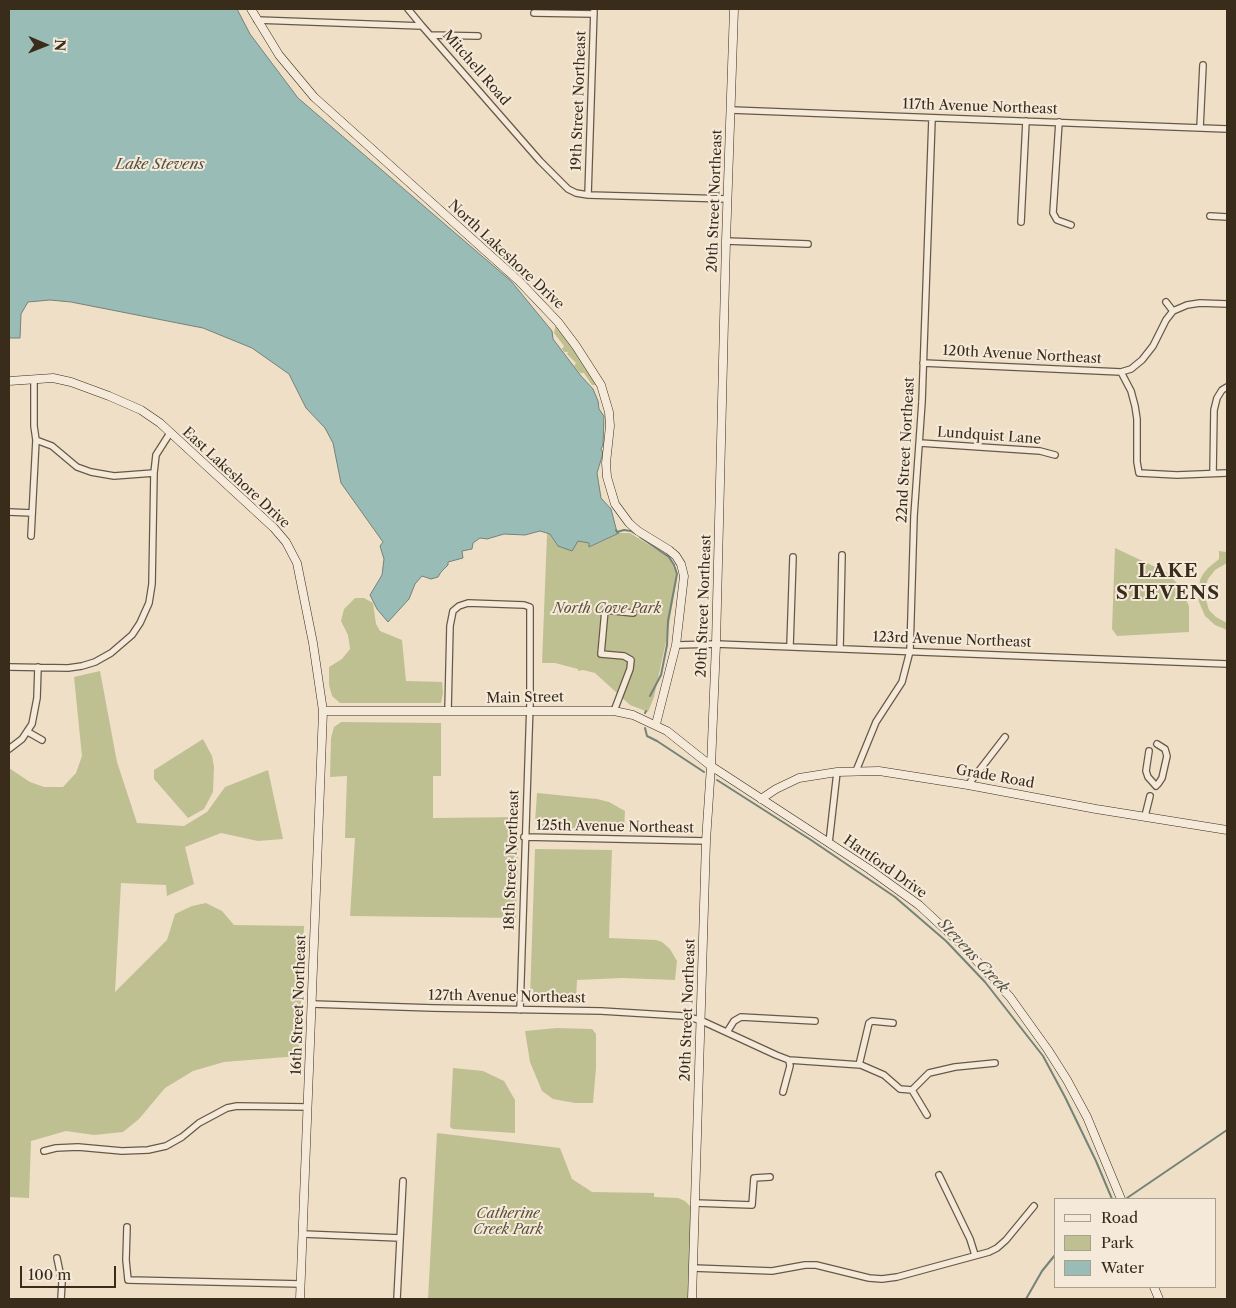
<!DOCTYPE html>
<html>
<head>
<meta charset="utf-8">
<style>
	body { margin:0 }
	#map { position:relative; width:1236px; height:1308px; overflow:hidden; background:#efdfc6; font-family:"Libre Caslon Text",serif }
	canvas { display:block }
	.frame { position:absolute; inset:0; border:10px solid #3a2c1b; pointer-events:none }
	.legend { position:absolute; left:1054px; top:1198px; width:162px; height:90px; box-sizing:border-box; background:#f5eada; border:1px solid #aa9e8e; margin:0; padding:6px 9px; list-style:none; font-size:15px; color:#3a2c1b }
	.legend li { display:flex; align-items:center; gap:10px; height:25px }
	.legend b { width:25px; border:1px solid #aa9e8e }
	.north { position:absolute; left:20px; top:20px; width:50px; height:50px; -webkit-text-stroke:4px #f5eada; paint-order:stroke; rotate:91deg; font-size:14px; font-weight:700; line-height:20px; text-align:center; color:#3a2c1b }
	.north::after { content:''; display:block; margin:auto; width:18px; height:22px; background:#3a2c1b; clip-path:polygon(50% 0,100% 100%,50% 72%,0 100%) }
	.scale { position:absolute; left:20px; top:1266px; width:96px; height:22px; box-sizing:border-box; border:2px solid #3a2c1b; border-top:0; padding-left:6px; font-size:15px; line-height:18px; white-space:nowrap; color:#3a2c1b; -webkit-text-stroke:4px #f5eada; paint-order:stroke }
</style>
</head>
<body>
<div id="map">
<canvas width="1236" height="1308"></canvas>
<div class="frame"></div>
<ul class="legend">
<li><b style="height:6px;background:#f5eada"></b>Road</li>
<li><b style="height:14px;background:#bec092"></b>Park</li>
<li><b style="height:14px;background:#9abcb6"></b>Water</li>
</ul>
<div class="north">N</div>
<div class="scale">100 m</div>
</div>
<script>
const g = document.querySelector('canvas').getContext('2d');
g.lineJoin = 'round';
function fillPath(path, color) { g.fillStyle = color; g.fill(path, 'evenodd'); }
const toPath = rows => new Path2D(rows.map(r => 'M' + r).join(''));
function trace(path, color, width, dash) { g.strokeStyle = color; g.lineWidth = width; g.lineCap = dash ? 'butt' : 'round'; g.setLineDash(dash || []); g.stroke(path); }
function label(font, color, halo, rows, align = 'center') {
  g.font = font + ' "Libre Caslon Text",serif'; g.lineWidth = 4; g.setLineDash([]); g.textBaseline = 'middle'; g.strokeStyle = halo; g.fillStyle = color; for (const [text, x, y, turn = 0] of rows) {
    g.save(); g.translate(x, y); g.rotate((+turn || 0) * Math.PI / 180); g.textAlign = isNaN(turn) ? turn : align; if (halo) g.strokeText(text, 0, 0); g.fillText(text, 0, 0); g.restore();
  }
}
const green = toPath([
	[556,324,598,385,592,385,584,373,580,373,574,366,576,363,567,354,568,352,564,352,562,349,564,346,554,333],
	[619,533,630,533,670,558,677,576,667,637,654,697,648,712,630,705,595,673,583,670,578,671,578,669,555,663,542,663,547,534,550,534,558,546,578,541,589,543,590,547],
	[1115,548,1166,572,1179,585,1189,606,1189,632,1117,636,1112,629],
	[1219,551,1227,552,1227,563,1215,570,1208,579,1205,589,1206,600,1209,610,1216,617,1227,623,1227,630,1215,625,1205,616,1199,602,1198,594,1200,580,1203,574,1208,568,1219,559],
	[355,598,364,598,373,603,376,624,380,631,402,640,406,681,442,682,443,693,441,703,340,703,332,696,329,685,329,667,342,659,350,649,348,635,341,621,344,609],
	[100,671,117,762,137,823,184,826,207,812,225,787,268,770,283,839,258,841,221,833,185,847,194,884,167,896,166,885,121,883,115,992,167,940,175,914,192,906,206,903,222,911,234,925,304,926,299,1056,224,1062,193,1071,165,1088,139,1119,123,1132,94,1135,66,1131,31,1141,29,1198,9,1197,9,768,30,782,44,787,63,787,76,773,82,756,74,677],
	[341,722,441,723,441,776,433,776,433,818,519,817,516,918,350,916,355,838,345,838,347,776,330,777,331,738,334,727],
	[203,739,212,756,214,767,213,792,204,809,188,818,154,779,154,770],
	[537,793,597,799,609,802,625,811,624,830,539,828,535,822],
	[535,849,612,850,609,938,656,940,662,942,670,949,677,961,675,980,622,978,577,980,576,999,530,998],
	[557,1028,592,1029,596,1034,596,1068,593,1103,575,1103,553,1099,542,1091,530,1062,525,1031],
	[453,1068,483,1071,504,1081,515,1100,515,1133,453,1129,450,1127],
	[437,1133,560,1148,572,1179,592,1192,654,1193,654,1197,678,1198,685,1201,691,1207,689,1299,428,1299]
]);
const water = toPath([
	[9,9,237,9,250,34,298,98,511,281,552,331,553,339,581,376,593,389,598,401,599,409,604,416,603,445,601,449,603,453,597,473,601,498,611,509,617,532,619,533,589,547,589,543,578,541,572,551,558,546,550,534,540,531,525,535,504,534,487,539,480,538,473,543,472,549,462,551,463,558,448,562,448,565,441,572,438,577,431,579,422,576,415,584,409,599,388,622,377,609,370,595,382,575,384,559,380,546,383,542,341,483,333,443,325,428,306,408,289,374,252,348,203,328,71,302,50,300,28,302,21,314,20,338,9,338,9,9]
]);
const stream = toPath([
	[616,530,617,532,624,530,631,531,636,534],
	[640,537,669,557,674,565,677,574,668,621,667,645,661,675,650,696],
	[645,713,646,711],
	[645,728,647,736,657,741,704,772],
	[717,780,811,840,895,897,946,941,985,982,1043,1056,1065,1097,1096,1161,1112,1199],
	[1127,1198,1227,1130],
	[1026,1299,1042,1271,1055,1255]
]);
const street = toPath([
	[408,9,422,26],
	[534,13,594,14],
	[257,20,422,26,540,161,568,189,576,193,588,195,728,199],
	[430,35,478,36],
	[731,110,1227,129],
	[1059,122,1053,213,1057,220,1071,225],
	[1200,128,1203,65],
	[588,195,594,9],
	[1210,216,1227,217],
	[1021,222,1026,121],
	[726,241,808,244],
	[1166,302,1173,311,1166,320,1153,346,1142,360,1131,369,1121,372,1131,391,1135,406,1137,419,1137,462,1139,473,1177,475,1227,473],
	[1173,311,1187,305,1200,303,1227,304],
	[923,363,1121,372],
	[36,440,52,446,77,467,91,472,114,476,154,473],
	[920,443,1040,451,1055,455],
	[1213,473,1214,410,1217,398,1222,390,1227,387],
	[9,512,32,513],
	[31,536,36,440,34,426,34,379],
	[676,645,716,644,1227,664],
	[790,646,793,557],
	[840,649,842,555],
	[9,667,68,668,82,666,95,662,111,653,132,635,140,623,149,603,152,584,154,473,156,455,170,433],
	[448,711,450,626,453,611,459,606,468,603,524,605,530,607,530,703,520,1010],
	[614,711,630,669,631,660,624,656,601,654,605,610,633,613],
	[28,732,42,740],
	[1157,744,1165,749,1167,756,1162,778,1158,784],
	[9,749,22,739,32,724,37,698,38,667],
	[1149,751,1146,771,1148,777,1156,786],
	[856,771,876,722,902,682,910,651,914,516,922,402,932,119],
	[968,785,1005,737],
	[1145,816,1150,796],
	[524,837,706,841],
	[829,843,837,772],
	[312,1004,433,1008,601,1011,683,1016,700,1020,776,1055,789,1060,861,1065,884,1075,900,1089,912,1090,929,1073,955,1067,995,1063],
	[727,1032,734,1021,741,1017,815,1021],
	[859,1065,869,1023,872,1021,893,1023],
	[912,1090,927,1115],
	[783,1092,790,1066,789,1060],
	[44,1151,56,1148,78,1147,122,1151,148,1150,166,1146,182,1137,199,1123,227,1108,237,1106,308,1107],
	[939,1175,970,1239,975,1255],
	[695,1203,752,1205,754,1178,770,1177],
	[127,1227,126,1260,128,1280,301,1284],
	[303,1234,400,1238],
	[57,1258,62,1282,61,1299],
	[693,1268,772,1271,805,1265,816,1265,869,1278,882,1279,897,1277,989,1252,997,1248,1006,1240,1034,1206],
	[397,1299,403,1181]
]);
const secondary = toPath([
	[251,9,279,55,314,97,519,281,558,322,576,346,601,385,609,412,610,426,606,463,607,477,615,504,629,523,638,531,669,550,676,556,681,564,684,576,676,645,656,724],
	[9,381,53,378,71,382,109,396,141,410,160,423,274,528,286,542,297,563,313,643,323,711,300,1299],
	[323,711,614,711,633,715,667,731,711,766,869,869,919,905,962,945,1010,997,1048,1050,1067,1080,1087,1117,1121,1199],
	[761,799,776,789,799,778,837,772,879,771,968,785,1096,809,1227,830],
	[1154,1287,1159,1299],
	[692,1299,706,841,711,766,716,644,726,241,734,9]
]);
const streetNames = [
	["Mitchell Road",476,68,49],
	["19th Street Northeast",579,101,-88],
	["117th Avenue Northeast",980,107,2],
	["20th Street Northeast",715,201,-88],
	["North Lakeshore Drive",506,255,43],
	["120th Avenue Northeast",1022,355,3],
	["Lundquist Lane",989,436,4],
	["22nd Street Northeast",906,450,-87],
	["East Lakeshore Drive",236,478,43],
	["20th Street Northeast",704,606,-88],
	["123rd Avenue Northeast",952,640,2],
	["Main Street",525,698,-1],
	["Grade Road",995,777,10],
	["125th Avenue Northeast",615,827,1],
	["18th Street Northeast",512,860,-88],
	["Hartford Drive",885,867,35],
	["127th Avenue Northeast",507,997,1],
	["16th Street Northeast",299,1005,-88],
	["20th Street Northeast",688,1010,-88]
];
const parkNames = [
	["North Cove Park",607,609],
	["Catherine",508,1214],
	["Creek Park",508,1230]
];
const waterNames = [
	["Lake Stevens",160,165],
	["Stevens Creek",973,956,47]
];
const districtNames = [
	["LAKE",1168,572],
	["STEVENS",1168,594]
];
fillPath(green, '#bec092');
fillPath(water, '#9abcb6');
trace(water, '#748278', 1);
trace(stream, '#748278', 2);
trace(street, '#675946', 8);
trace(secondary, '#3a2c1b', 9);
trace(street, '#f5eada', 5.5);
trace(secondary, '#f5eada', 8);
label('14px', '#3a2c1b', '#f5eada', streetNames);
label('italic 14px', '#5b5139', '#f5eada', parkNames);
label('italic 15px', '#525042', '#f5eada', waterNames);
g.letterSpacing = '1px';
label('bold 19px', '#3a2c1b', '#f5eada', districtNames);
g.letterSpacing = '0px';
</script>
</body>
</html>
